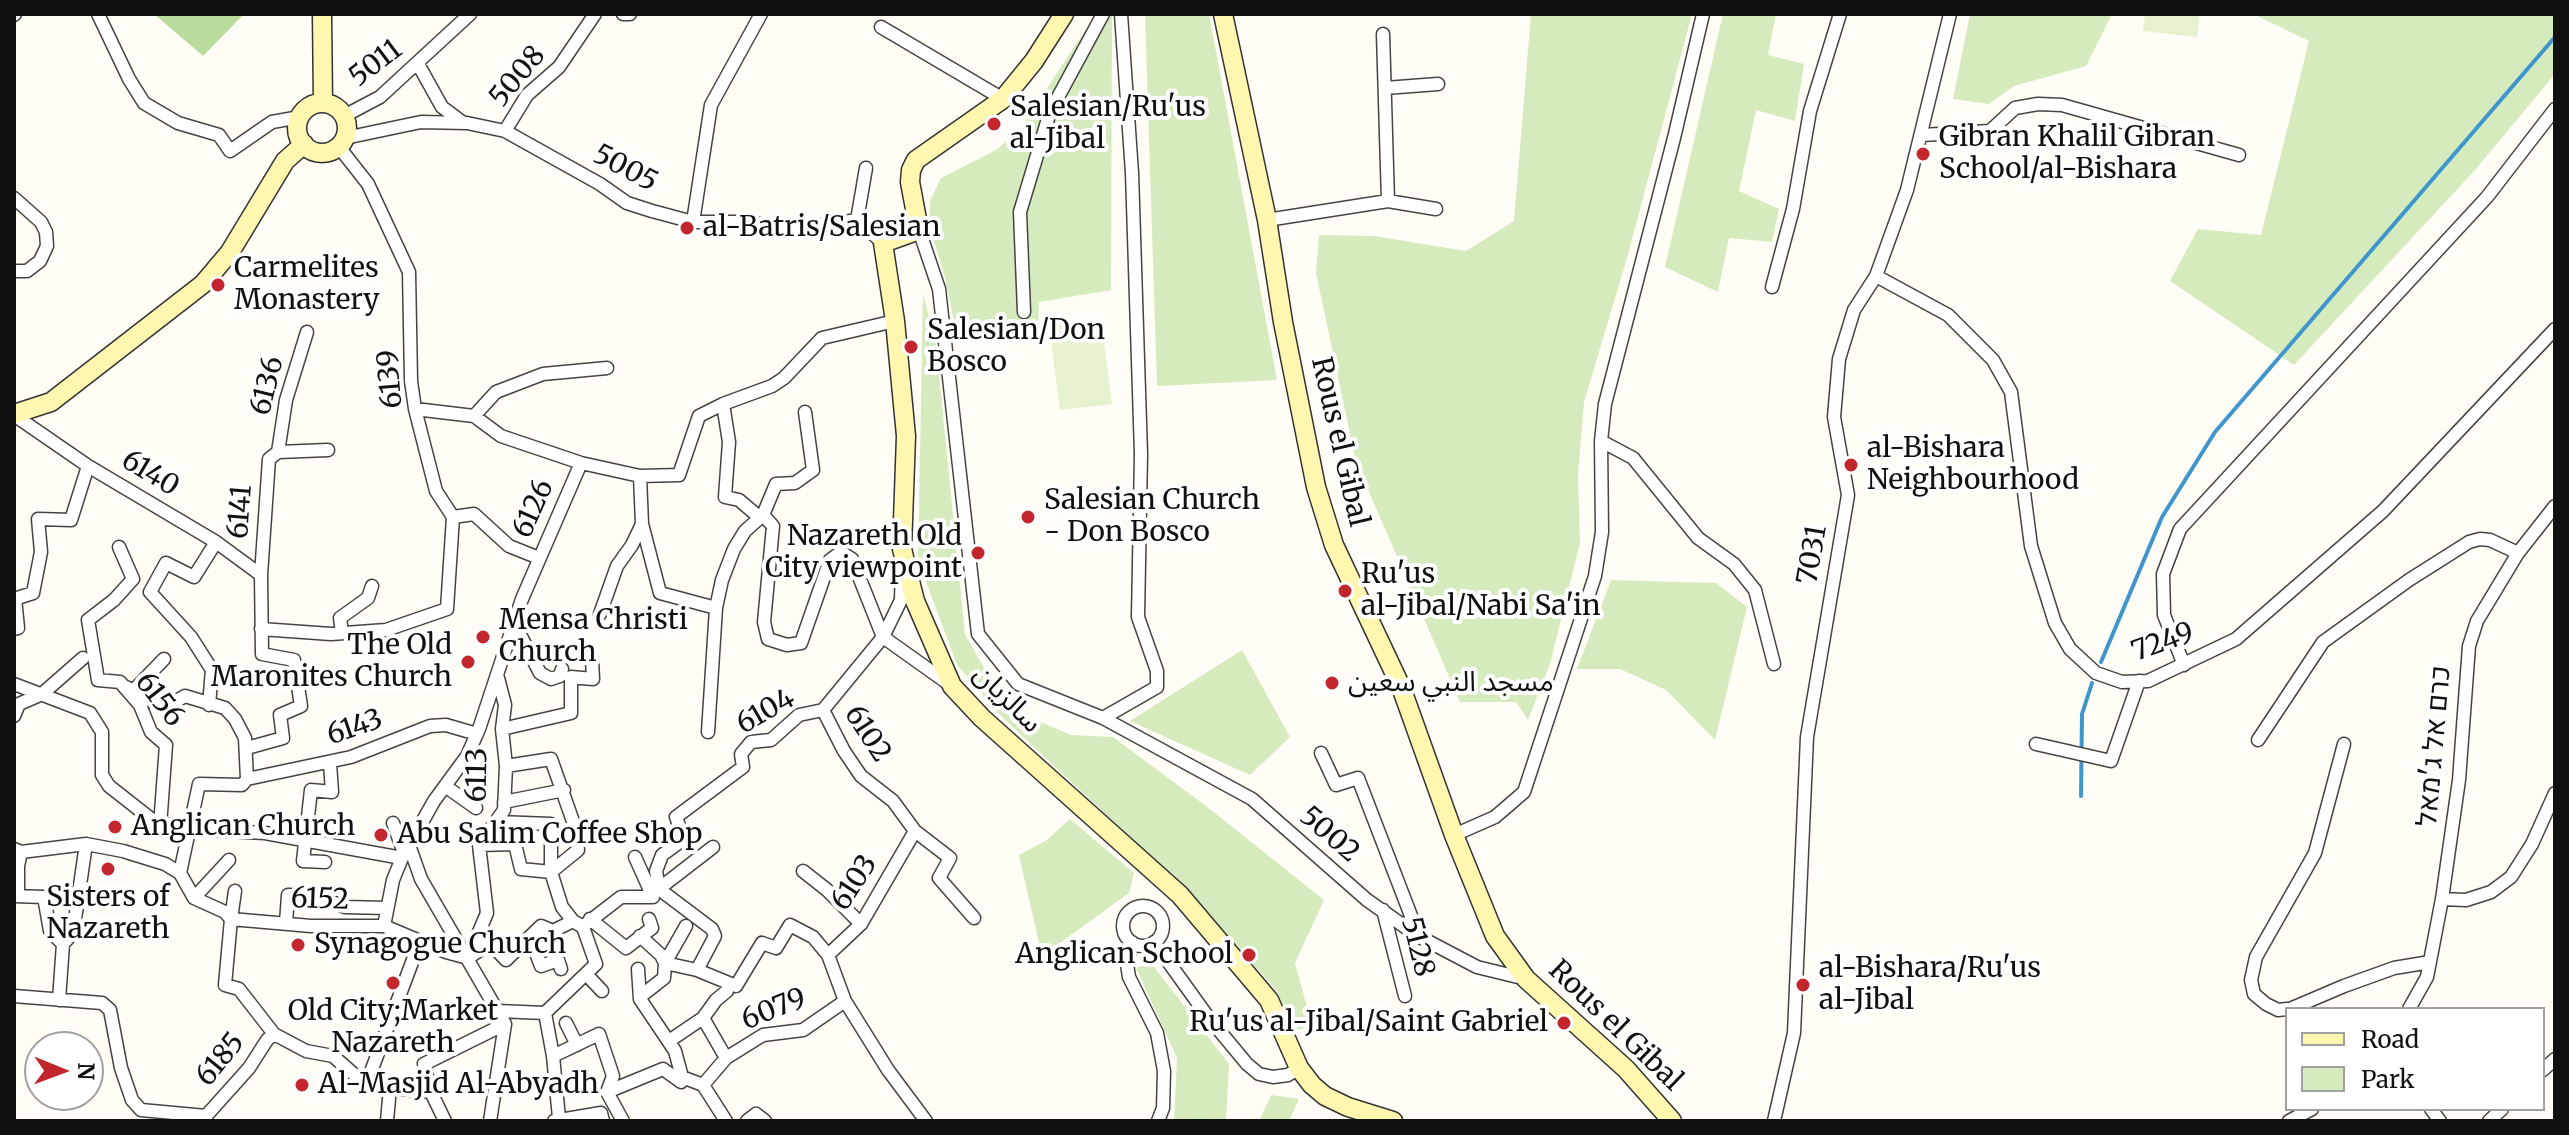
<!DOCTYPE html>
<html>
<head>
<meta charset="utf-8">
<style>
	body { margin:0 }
	#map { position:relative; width:2569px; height:1135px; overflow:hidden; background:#fffdf5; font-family:Merriweather,serif }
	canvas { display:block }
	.frame { position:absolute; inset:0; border:16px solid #111; pointer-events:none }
	.legend { position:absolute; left:2285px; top:1007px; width:260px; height:104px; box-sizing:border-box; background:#fff; border:2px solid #a0a0a0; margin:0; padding:10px 14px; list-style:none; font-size:24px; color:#111 }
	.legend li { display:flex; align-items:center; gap:16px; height:40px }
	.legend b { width:40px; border:2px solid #a0a0a0 }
	.north { position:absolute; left:24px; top:1031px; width:80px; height:80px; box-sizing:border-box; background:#fff; border:2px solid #a0a0a0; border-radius:50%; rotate:91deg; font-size:22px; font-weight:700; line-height:32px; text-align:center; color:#111 }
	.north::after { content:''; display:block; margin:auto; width:28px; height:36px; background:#c4262e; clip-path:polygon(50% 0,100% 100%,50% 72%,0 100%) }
</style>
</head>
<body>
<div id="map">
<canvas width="2569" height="1135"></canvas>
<div class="frame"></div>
<ul class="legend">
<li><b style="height:10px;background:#fff6b0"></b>Road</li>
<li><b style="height:22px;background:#d5ebbd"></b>Park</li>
</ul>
<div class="north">N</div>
</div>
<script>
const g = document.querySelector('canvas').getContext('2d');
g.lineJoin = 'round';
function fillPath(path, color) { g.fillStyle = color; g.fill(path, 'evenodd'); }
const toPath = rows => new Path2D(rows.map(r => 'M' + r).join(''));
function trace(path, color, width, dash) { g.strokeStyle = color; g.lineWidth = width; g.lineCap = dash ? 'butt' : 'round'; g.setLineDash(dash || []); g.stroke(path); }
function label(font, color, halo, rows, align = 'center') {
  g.font = font + ' Merriweather,"Noto Sans Arabic",Heebo,serif'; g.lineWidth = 8; g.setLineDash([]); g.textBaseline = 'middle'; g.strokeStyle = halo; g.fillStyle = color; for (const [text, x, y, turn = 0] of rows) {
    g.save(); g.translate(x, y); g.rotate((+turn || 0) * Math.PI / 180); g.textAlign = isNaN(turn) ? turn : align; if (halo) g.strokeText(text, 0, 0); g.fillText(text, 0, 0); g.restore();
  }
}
const green = toPath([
	[1096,14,1112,14,1111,290,1039,302,1038,330,958,340,944,274,929,224,930,201,941,178,996,150,1018,132],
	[1145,14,1209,14,1277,380,1157,386],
	[1531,14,1692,14,1627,258,1584,402,1578,474,1580,543,1550,664,1528,720,1516,702,1460,702,1356,462,1316,273,1319,235,1374,236,1466,251,1514,221],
	[1723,14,1776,14,1768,55,1804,64,1795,121,1756,110,1739,191,1779,209,1772,242,1729,238,1718,292,1665,267],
	[1970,14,2112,14,2086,66,2014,86,1989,104,1953,99],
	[2253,14,2555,15,2555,74,2475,170,2294,365,2170,281,2198,229,2261,235,2309,41],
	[923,293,936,345,965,634,1006,707,1071,735,1113,737,1206,806,1324,900,1295,963,1312,1025,1293,1032,1277,991,1195,898,1002,717,957,665,918,560],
	[1611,580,1716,583,1747,607,1715,740,1666,690,1620,669,1577,669],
	[1242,650,1290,737,1250,775,1130,721],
	[1070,819,1134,873,1129,893,1042,956,1019,855,1047,840],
	[1151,963,1229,1064,1226,1121,1174,1121,1177,1058,1136,968],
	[1271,1095,1299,1099,1289,1121,1259,1121]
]);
const forest = toPath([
	[154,14,244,14,203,56]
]);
const pitch = toPath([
	[2145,14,2200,14,2197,37,2143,31],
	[1101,319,1112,404,1060,410,1049,326]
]);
const stream = toPath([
	[2101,662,2162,517,2215,432,2555,37],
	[2081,796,2082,714,2092,683]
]);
const street = toPath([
	[98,14,129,79,144,103,178,123,219,135,230,151,272,122,300,117],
	[623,14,630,14],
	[14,15,15,14],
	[881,27,1003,99],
	[1383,34,1388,201],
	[418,64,442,107,462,122],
	[1385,88,1438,84],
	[344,116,380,97,470,14],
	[505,131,527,95,559,67,595,14],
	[1922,135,1990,131,2015,108,2038,104,2062,105,2239,155],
	[345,138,421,122,467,123,505,131,600,184,627,203,652,211,693,222,750,222,789,230,857,220,883,243],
	[339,147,368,184,409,272,411,381,415,409,436,491,453,517],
	[14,198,41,222,46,232,47,246,40,261,27,271,14,271],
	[857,220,866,168],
	[1267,220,1388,201,1436,209],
	[693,222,711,105,761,14],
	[919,230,939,289,978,634,1018,684,1103,718,1157,687,1157,671,1138,617,1141,454,1132,173,1121,14],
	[1876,276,1948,315,1993,360,2011,392,2031,546,2055,623,2070,649,2096,673,2122,682,2148,681,2236,639,2383,511,2555,329],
	[1772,287,1793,209,1810,111,1840,14],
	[1024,312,1020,212,1050,112,1103,14],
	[723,404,729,442,725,497,739,500,759,517],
	[415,409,474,416,501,436,581,463,640,476,679,475,699,416,723,404,772,386,784,378,822,338,895,321],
	[14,415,88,466,216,542,261,575],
	[474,416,496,392,543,374,607,368],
	[1601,441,1633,458,1698,538,1734,564,1755,590,1774,664],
	[278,452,286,400,307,332],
	[763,515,776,484,795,483,813,470,805,412],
	[453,517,474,514,509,546,539,558],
	[642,524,660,593,716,608],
	[119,547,133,579,114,600,88,620,98,680,120,682,140,705,151,732,166,745,160,826],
	[14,599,33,593,41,552,38,519,71,520,88,466],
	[600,614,617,566,632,545,642,524,640,476],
	[514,623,540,673,551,679,560,676,562,669],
	[14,629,18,628,15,598],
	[261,629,331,634,386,630,447,609,453,517],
	[342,633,340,618,368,598,372,586],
	[2184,665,2164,615,2163,574,2180,529,2487,197,2555,109],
	[14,684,90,713,102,732,102,775,109,786,160,826,180,824,189,829,265,833,402,858],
	[126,687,133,691,164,659],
	[133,691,164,708,185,696,225,708,235,719,245,738,247,779,242,785,199,784,180,873],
	[209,705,212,670,191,637,150,592,166,563,194,577,216,542],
	[823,710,844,751,861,776,893,801,915,831,950,858,939,878,974,918],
	[823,710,883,637,901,600,902,566],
	[14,716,19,704,42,694,83,658],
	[1103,718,1252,799,1367,900,1418,936,1477,967,1526,979],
	[502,729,571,713,571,677,593,679,592,660],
	[708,732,716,608,722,580,734,549,745,531,763,515,773,526,764,622,768,639,787,645,801,643,830,560,841,552,852,559,883,637,949,684],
	[2258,740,2323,642,2409,580,2469,542,2480,539,2490,540,2518,553],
	[2036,744,2111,761,2139,681],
	[247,748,283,738,280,715,301,706,294,660,262,654,261,575,269,459,278,452,328,450],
	[1321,753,1336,785,1358,778,1418,934],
	[506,766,551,759,575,827,578,850,551,872],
	[247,779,351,757,430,726,446,725,477,734],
	[445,786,476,808],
	[311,790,303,861,325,862],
	[311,790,332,792,330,763],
	[504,802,564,790],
	[497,822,551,824,551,872,562,907,573,921,583,927],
	[393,823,404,853],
	[1454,835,1495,817,1524,792,1595,576,1602,532,1601,441,1605,404,1674,138,1703,14],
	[409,845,421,879,505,1024,490,1121],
	[479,845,515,844,521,869,551,872],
	[14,849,21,852,86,844,123,851,165,864,180,873,194,898],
	[635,857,653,897],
	[229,860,194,898,225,912,231,919,235,891],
	[803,871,827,890,861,924],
	[656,891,713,847],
	[18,895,18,866,21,852],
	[14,896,44,897,50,931,63,944],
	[2442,899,2466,900,2491,892,2511,877,2532,844,2555,793],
	'1123 926a20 20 0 1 1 40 0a20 20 0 1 1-40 0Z',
	[1383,910,1405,996],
	[590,919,626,948,652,928,649,919],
	[286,923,288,895,317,896,345,907,387,908],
	[586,924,621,897,653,897],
	[384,926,393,880,402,858,434,801,467,756,479,729,522,599,581,463],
	[640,936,661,955,665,963,697,970,736,986,762,943,776,948,790,925,813,937,828,955,845,1001],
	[530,937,541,966,558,960,561,969],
	[1132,942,1127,964,1129,977,1157,1033,1164,1071,1163,1108,1158,1121],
	[1154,942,1208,1017,1247,1064,1259,1074,1273,1077,1288,1075,1299,1068],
	[828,955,861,924,915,831],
	[468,958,487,913,479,845,504,810,506,766,502,729,505,705,498,678],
	[468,958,490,943,506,960,541,926,553,931,573,921],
	[638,969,640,999,675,1051,682,1077],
	[697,970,715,936,712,929,659,889,656,871,662,855,684,839,676,817,743,767,741,754,751,742,771,740,799,715,823,710],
	[586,974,602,991],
	[14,996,102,1003,110,1010,121,1068,132,1100,141,1110,206,1116,206,1121],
	[641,996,664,978,665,963,686,926],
	[59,1000,63,944,73,933,86,844],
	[2287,1009,2278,1010,2266,1004,2254,994,2251,980,2256,957,2315,853,2344,744],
	[2290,1009,2344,986,2394,968,2430,962],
	[2409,1009,2427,977,2442,899,2459,780,2469,646,2477,621,2518,553,2555,506],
	[498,1011,545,1013],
	[545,1013,596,964,583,927],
	[545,1013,553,1056,559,1118],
	[703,1018,726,1058],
	[566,1023,577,1045],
	[669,1041,703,1018,716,1000,727,991],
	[553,1056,599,1034,613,1076,607,1092,663,1069,681,1082,682,1077,703,1085],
	[2543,1070,2555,1059],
	[366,1085,333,1056,306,1051,274,1034,239,989,225,985,231,919,311,926,384,926,446,952,468,958],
	[366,1085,420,941],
	[366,1085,431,1092],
	[703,1085,726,1058,763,1035,803,1030,845,1001,888,1070,926,1121],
	[703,1085,726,1121],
	[607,1092,623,1121],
	[2431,1109,2440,1121],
	[206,1116,249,1068,267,1040,274,1034],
	[387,1121,390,1088],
	[445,1121,431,1092,424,1064,505,1024],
	[554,1121,601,1113,603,1121],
	[747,1121,756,1114,765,1121],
	[1774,1121,1794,1033,1807,737,1848,495,1834,417,1839,359,1854,310,1876,276,1907,190,1950,14],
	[2289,1121,2312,1109],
	[2489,1121,2502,1109]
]);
const secondary = toPath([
	[322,14,323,103],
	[1064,14,1034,61,1003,99,916,160,911,170,910,182,919,230,883,243,895,321,906,436,902,549,915,601,952,686,982,718,1180,895,1269,1000,1299,1068,1312,1085,1325,1096,1348,1107,1393,1121],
	[1223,14,1267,220,1283,322,1316,487,1334,545,1401,687,1454,835,1495,936,1526,979,1626,1069,1672,1121],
	'297 128a25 25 0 1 1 50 0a25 25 0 1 1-50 0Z',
	[14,414,51,402,203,284,230,252,285,161,304,144]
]);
const markers = [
	[994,124,8,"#c4262e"],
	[1923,154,8,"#c4262e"],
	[687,228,8,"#c4262e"],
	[218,285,8,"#c4262e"],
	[911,347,8,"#c4262e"],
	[1851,465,8,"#c4262e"],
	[1028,517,8,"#c4262e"],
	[978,553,8,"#c4262e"],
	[1345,591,8,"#c4262e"],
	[483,637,8,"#c4262e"],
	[468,662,8,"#c4262e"],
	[1332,683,8,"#c4262e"],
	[115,827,8,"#c4262e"],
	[381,835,8,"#c4262e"],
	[108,869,8,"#c4262e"],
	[298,945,8,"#c4262e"],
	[1249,955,8,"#c4262e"],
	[393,983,8,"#c4262e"],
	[1803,985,8,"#c4262e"],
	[1564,1023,8,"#c4262e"],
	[302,1085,8,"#c4262e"]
];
const streetNames = [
	["5011",376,64,-37],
	["5008",518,77,-50],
	["5005",625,169,28],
	["6139",391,379,-95],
	["6136",268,386,-76],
	["Rous el Gibal",1339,442,77],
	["6140",150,474,31],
	["6126",534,509,-66],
	["6141",241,512,-86],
	["7031",1813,555,-80],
	["7249",2163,643,-20],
	["سالزيان",1007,699,45],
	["6156",159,700,52],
	["6104",766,712,-30],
	["6143",355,728,-19],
	["6102",867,734,57],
	["כרם אל ג'מאל",2435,746,-85],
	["6113",478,775,-89],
	["5002",1329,835,41],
	["6103",855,883,-57],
	["6152",320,900,2],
	["5128",1417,947,76],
	["6079",774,1010,-22],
	["Rous el Gibal",1615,1026,44],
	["6185",221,1060,-51]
];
const poiNames = [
	["Salesian/Ru'us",1010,108],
	["al-Jibal",1010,140],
	["Gibran Khalil Gibran",1939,138],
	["School/al-Bishara",1939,170],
	["al-Batris/Salesian",703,228],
	["Carmelites",234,269],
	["Monastery",234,301],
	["Salesian/Don",927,331],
	["Bosco",927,363],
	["al-Bishara",1867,449],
	["Neighbourhood",1867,481],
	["Salesian Church",1044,501],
	["- Don Bosco",1044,533],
	["Nazareth Old",962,537,"right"],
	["City viewpoint",962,569,"right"],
	["Ru'us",1361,575],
	["al-Jibal/Nabi Sa'in",1361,607],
	["Mensa Christi",499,621],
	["Church",499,653],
	["The Old",452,646,"right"],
	["Maronites Church",452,678,"right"],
	["مسجد النبي سعين",1348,683],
	["Anglican Church",131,827],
	["Abu Salim Coffee Shop",397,835],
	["Sisters of",108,898,"center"],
	["Nazareth",108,930,"center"],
	["Synagogue Church",314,945],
	["Anglican School",1233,955,"right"],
	["al-Bishara/Ru'us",1819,969],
	["al-Jibal",1819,1001],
	["Old City;Market",393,1012,"center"],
	["Nazareth",393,1044,"center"],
	["Ru'us al-Jibal/Saint Gabriel",1548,1023,"right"],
	["Al-Masjid Al-Abyadh",318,1085]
];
fillPath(green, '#d5ebbd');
fillPath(forest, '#b9dc9c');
fillPath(pitch, '#e6f2cf');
trace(stream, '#3f96cf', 4);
trace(street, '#444', 15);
trace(secondary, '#333', 21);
trace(street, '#fff', 12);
trace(secondary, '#fff6b0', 18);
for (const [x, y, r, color] of markers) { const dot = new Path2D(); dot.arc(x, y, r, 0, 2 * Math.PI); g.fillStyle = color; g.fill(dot); trace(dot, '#fff', 3); }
label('28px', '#111', '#fff', streetNames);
label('28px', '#111', '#fff', poiNames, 'left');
</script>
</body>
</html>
